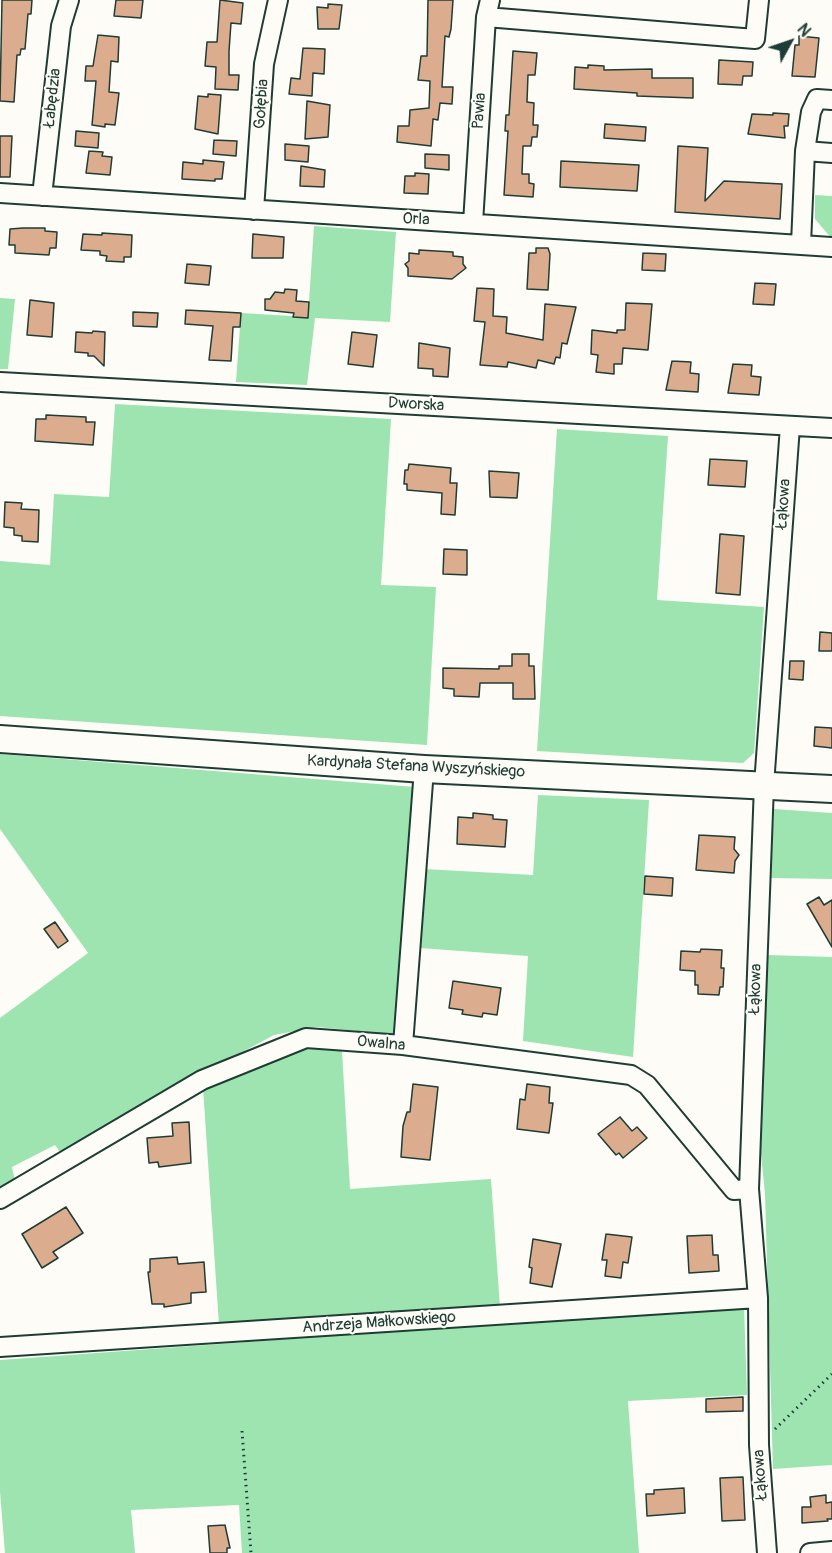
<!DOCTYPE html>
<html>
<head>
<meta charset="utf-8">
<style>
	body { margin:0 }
	#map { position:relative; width:832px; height:1553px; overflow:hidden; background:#fdfcf7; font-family:Pangolin,sans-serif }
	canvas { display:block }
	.north { position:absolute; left:760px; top:12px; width:60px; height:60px; -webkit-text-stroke:4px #fdfcf7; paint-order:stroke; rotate:50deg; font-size:16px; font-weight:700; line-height:24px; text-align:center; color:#1f3d34 }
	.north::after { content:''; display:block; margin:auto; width:21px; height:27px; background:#1f3d34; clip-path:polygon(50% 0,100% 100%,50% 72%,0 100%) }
</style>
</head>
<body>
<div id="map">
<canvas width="832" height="1553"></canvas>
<div class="north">N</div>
</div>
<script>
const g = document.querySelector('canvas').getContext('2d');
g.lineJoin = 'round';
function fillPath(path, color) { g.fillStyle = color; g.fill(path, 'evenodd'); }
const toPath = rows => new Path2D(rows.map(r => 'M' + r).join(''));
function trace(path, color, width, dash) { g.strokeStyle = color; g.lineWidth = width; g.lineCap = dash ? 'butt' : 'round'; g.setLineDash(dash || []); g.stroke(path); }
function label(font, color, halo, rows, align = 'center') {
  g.font = font + ' Pangolin,sans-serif'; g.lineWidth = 4.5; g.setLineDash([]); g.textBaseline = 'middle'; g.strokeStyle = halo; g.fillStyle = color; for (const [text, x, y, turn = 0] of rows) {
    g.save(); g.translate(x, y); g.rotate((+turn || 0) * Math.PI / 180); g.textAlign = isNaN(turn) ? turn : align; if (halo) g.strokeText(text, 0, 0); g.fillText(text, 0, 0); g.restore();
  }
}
const green = toPath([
	[815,195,832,196,832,239,815,219],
	[314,226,396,232,390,322,315,318,307,385,236,382,241,313,308,317],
	[0,298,15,299,8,369,0,369],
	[115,404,391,419,381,585,436,587,427,745,0,716,0,561,50,565,54,494,109,497],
	[557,429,668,436,657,600,764,607,754,753,743,763,537,751],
	[0,754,415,787,398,1035,317,1027,274,1035,194,1078,63,1156,55,1145,12,1167,15,1181,0,1190,0,1018,88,953,0,829],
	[538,795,649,800,633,1057,523,1041,528,956,420,948,424,869,533,875],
	[774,809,832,813,832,879,770,878],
	[767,955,832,957,832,1465,773,1469,765,1194,759,1133],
	[314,1047,342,1051,350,1189,491,1179,500,1308,219,1325,203,1088,271,1058],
	[744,1306,747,1395,628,1401,639,1553,242,1553,239,1505,131,1510,135,1553,5,1553,0,1492,0,1360]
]);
const building = toPath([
	[2,0,32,0,31,14,28,14,25,49,21,49,20,55,17,55,14,102,0,101,2,0],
	[116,0,143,0,141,18,114,16,116,0],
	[220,0,243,3,241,24,231,23,229,51,229,75,239,75,238,90,215,89,216,67,205,66,207,42,217,42,220,0],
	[428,0,453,0,451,29,449,37,445,36,442,87,453,87,452,104,440,103,438,120,433,119,431,146,397,142,398,126,409,126,410,110,429,108,430,81,418,80,421,56,427,56,428,0],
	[328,4,342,5,339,29,318,29,317,7,328,8,328,4],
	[98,35,119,37,118,62,111,61,109,92,119,93,115,125,105,124,105,127,92,125,96,81,85,81,86,66,93,66,98,35],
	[799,36,819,38,815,77,792,76,795,45,799,45,799,36],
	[303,48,325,49,324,74,313,73,312,96,289,94,291,78,300,79,303,48],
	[513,51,537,53,535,75,528,75,527,102,534,103,533,125,538,125,537,137,532,137,531,146,523,146,522,174,529,174,529,183,534,184,533,197,504,195,508,131,505,131,506,115,509,115,513,51],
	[719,60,753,62,752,76,743,76,742,85,718,84,719,60],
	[588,65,604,66,604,70,652,69,652,78,693,78,693,98,637,96,637,93,574,89,575,67,588,68,588,65],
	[208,94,221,95,218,134,195,129,198,96,208,97,208,94],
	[307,101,330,105,328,137,305,139,307,101],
	[773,113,789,114,788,126,784,126,785,138,748,134,752,114,773,115,773,113],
	[605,124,646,127,645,141,604,138,605,124],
	[76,131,99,133,98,148,75,146,76,131],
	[0,136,12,136,10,177,0,177,0,136],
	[214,140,237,141,236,156,213,154,214,140],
	[285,144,309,146,308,162,285,160,285,144],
	[678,146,708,148,705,201,724,181,782,184,780,219,675,212,678,146],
	[89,151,103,152,102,156,112,157,110,175,86,173,89,151],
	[425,154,449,155,449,170,425,168,425,154],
	[203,160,224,162,222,179,215,179,215,181,182,179,183,162,203,164,203,160],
	[561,161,639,165,637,191,560,187,561,161],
	[301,166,325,170,324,187,300,186,301,166],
	[415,173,429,174,428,194,404,193,405,176,415,176,415,173],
	[23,228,45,228,45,231,57,232,56,248,50,248,49,255,15,253,15,245,9,245,10,229,23,228],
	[102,233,132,235,131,257,124,257,124,262,106,261,107,256,100,255,100,251,81,250,83,234,102,235,102,233],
	[253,234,284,237,283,258,252,258,253,234],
	[536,248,548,248,550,254,548,290,527,289,529,253,536,253,536,248],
	[419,250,453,252,453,256,463,257,463,264,466,268,452,279,408,276,408,268,405,264,409,261,409,253,419,254,419,250],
	[643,253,666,254,665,271,642,270,643,253],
	[187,264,211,266,209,285,185,283,187,264],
	[755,283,776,284,774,305,753,304,755,283],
	[477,288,494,289,493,316,507,317,506,333,543,340,545,304,576,307,567,344,562,343,560,358,556,357,554,364,538,360,536,368,508,362,507,367,480,365,485,322,474,321,477,288],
	[285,289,297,290,296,301,309,302,308,318,293,317,294,313,265,310,265,299,270,299,275,292,284,293,285,289],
	[30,300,54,303,52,337,27,335,30,300],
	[626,303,652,304,648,350,623,348,622,364,614,364,614,374,596,372,598,355,591,354,592,330,617,333,617,330,625,330,626,303],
	[186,310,241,313,240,327,233,327,231,361,209,360,213,326,185,324,186,310],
	[133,312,158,313,157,327,133,326,133,312],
	[93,331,105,332,104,366,94,356,88,356,88,353,75,352,76,332,92,333,93,331],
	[352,332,377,335,373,367,348,364,352,332],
	[419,343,450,348,448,377,433,376,433,369,418,368,419,343],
	[672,361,691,362,690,373,699,374,698,392,666,390,672,361],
	[733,364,752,365,751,376,761,377,759,395,728,393,733,364],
	[46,415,86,417,86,422,95,422,93,445,35,441,36,419,46,419,46,415],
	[710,459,747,461,745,487,708,485,710,459],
	[409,464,451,468,450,483,457,483,455,515,441,514,442,493,407,490,407,484,404,484,405,470,408,470,409,464],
	[489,471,519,473,517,498,490,497,489,471],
	[5,502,22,503,21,509,39,510,38,542,22,541,22,536,14,535,14,528,4,527,5,502],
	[720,534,744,536,740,595,716,593,720,534],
	[444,549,467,550,467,575,443,574,444,549],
	[820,632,832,633,832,651,819,651,820,632],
	[512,654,529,654,529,666,534,666,535,699,513,699,513,683,480,683,479,697,454,696,454,689,443,688,443,668,499,669,499,666,512,666,512,654],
	[790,661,804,661,803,680,789,679,790,661],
	[815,727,832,728,832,748,814,746,815,727],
	[473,813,493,815,493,819,507,820,505,847,457,844,458,817,473,818,473,813],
	[699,835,735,837,734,849,739,855,735,861,734,873,696,870,699,835],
	[645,876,673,878,672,896,644,894,645,876],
	[819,897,824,905,832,900,832,947,807,904,819,897],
	[55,922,68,941,58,948,44,929,55,922],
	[701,949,722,950,721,968,724,968,723,987,720,987,719,995,698,994,698,985,695,985,695,971,680,970,681,951,700,952,701,949],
	[453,981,501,988,497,1015,483,1013,482,1017,462,1014,463,1010,449,1008,453,981],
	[413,1084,438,1087,430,1160,401,1157,403,1126,407,1112,410,1112,413,1084],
	[527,1084,550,1087,549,1103,553,1103,549,1133,517,1129,520,1099,525,1100,527,1084],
	[620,1117,632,1131,637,1127,647,1138,623,1158,619,1153,616,1155,598,1134,620,1117],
	[189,1122,191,1163,159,1167,158,1162,149,1163,147,1138,173,1136,172,1123,189,1122],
	[66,1207,83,1233,53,1252,58,1258,42,1268,22,1234,66,1207],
	[606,1234,632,1237,628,1263,623,1262,621,1278,605,1276,607,1260,602,1260,606,1234],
	[712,1235,713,1255,718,1255,719,1271,689,1273,687,1236,712,1235],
	[533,1239,561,1244,552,1287,530,1283,532,1268,529,1267,533,1239],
	[177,1257,178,1264,204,1262,206,1292,191,1293,191,1303,164,1307,164,1304,152,1304,148,1272,150,1272,150,1259,177,1257],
	[743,1397,743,1411,706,1412,706,1399,743,1397],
	[743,1477,745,1520,722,1521,720,1478,743,1477],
	[684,1488,685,1513,647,1516,646,1494,654,1494,654,1490,684,1488],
	[826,1495,826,1503,832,1502,832,1519,827,1519,828,1521,802,1523,802,1507,811,1507,810,1497,826,1495],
	[225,1525,230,1548,227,1548,227,1553,210,1553,208,1526,225,1525]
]);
const path = toPath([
	[775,1429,832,1374],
	[242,1431,251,1553]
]);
const minor = toPath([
	[486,17,755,39,759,0],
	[805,151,832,153],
	[0,193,832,247],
	[42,196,61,26,69,0],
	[254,210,264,64,278,0],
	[473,223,486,17,490,0],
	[801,244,805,151,811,112,817,99,832,100],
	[0,382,832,428],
	[403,1045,424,769],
	[0,1199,202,1080,306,1038,403,1045,631,1075,647,1085,734,1190,749,1189],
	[0,1347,758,1298],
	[767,1553,759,1445,758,1298,749,1189,764,785,790,426],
	[810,1553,832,1551]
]);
const secondary = toPath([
	[0,739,424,769,832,789]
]);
const streetNames = [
	["Łabędzia",53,98,-84],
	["Gołębia",262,104,-86],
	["Pawia",480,111,-86],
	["Orla",416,220,3],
	["Dworska",416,405,3],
	["Łąkowa",784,504,-86],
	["Kardynała Stefana Wyszyńskiego",416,767,3],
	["Łąkowa",756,989,-88],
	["Owalna",381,1044,5],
	["Andrzeja Małkowskiego",379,1323,-4],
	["Łąkowa",761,1475,-94]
];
fillPath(green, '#9de4b1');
fillPath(building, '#dbac8d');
trace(building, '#1f3d34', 1.5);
trace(minor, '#1f3d34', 22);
trace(secondary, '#1f3d34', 30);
trace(path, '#1f3d34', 3, [1.5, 4.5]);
trace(minor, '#fdfcf7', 18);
trace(secondary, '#fdfcf7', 26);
label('16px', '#1f3d34', '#fdfcf7', streetNames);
</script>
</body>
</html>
